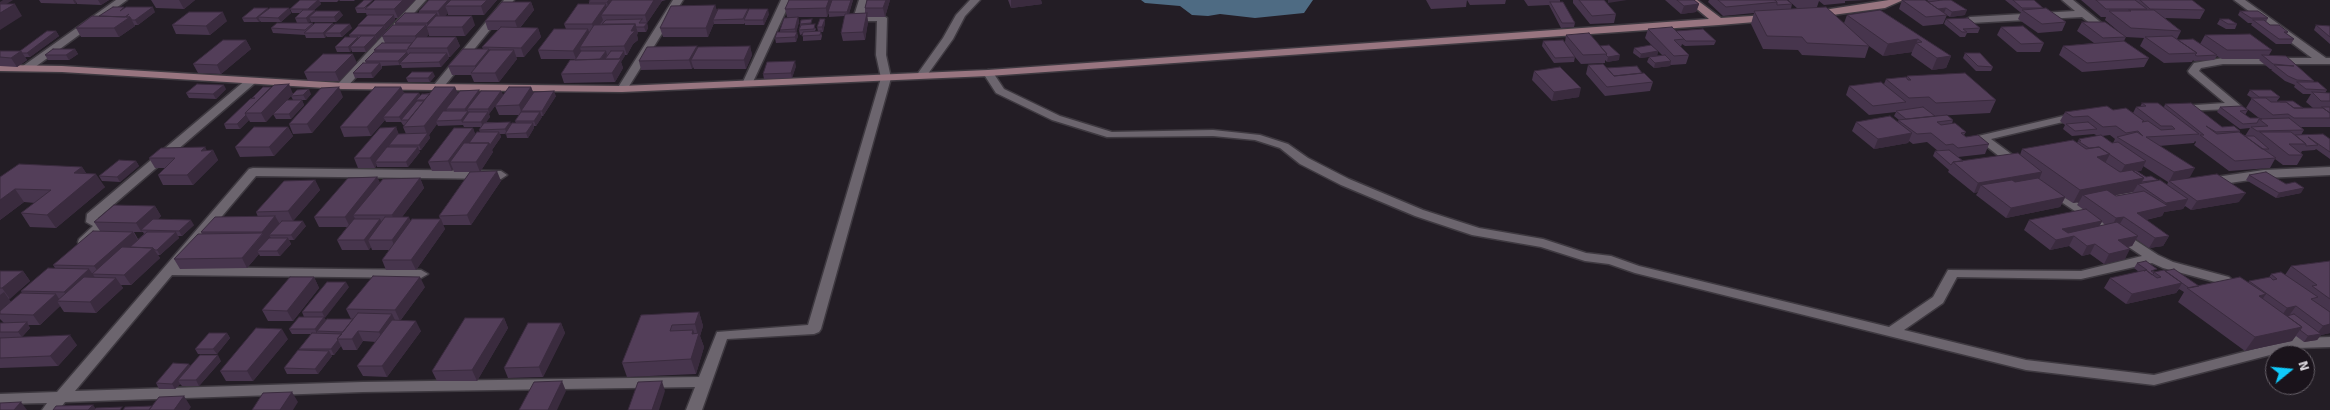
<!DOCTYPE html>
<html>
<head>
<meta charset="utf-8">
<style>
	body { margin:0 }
	#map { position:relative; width:2330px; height:410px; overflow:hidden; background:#231d25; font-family:Signika,sans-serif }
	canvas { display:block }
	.north { position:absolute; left:2265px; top:345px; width:50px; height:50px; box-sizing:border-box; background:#1a131b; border:1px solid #676169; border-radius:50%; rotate:73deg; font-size:14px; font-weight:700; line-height:20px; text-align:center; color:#dbd7dd }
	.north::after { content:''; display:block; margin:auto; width:18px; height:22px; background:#10cafa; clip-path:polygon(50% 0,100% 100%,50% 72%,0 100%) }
</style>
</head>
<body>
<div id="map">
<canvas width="2330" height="410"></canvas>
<div class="north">N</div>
</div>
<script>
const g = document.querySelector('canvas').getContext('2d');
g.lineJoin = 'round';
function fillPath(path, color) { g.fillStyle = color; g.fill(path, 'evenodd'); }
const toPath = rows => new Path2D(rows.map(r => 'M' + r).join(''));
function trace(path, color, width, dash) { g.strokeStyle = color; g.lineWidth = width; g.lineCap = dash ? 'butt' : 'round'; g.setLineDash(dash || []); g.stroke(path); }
const water = toPath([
	[1141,0,1313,0,1304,13,1255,18,1220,14,1208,16,1192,15,1180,6,1145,3]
]);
const street = toPath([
	[116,0,127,0,31,70,23,70,22,68,23,66,116,0],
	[416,0,426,0,346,88,338,88,337,86,338,84,416,0],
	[504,0,514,0,442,89,434,89,433,87,434,85,504,0],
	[673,0,683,0,626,91,618,91,617,89,673,0],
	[781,0,791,0,752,84,751,86,743,86,742,84,781,0],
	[859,0,869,0,864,16,882,15,887,18,886,55,891,78,821,329,819,332,814,334,727,339,702,410,686,410,695,387,363,392,65,402,59,410,42,410,47,403,0,404,0,394,57,392,249,169,253,168,501,171,507,175,501,179,256,176,179,267,421,270,428,274,421,278,172,275,75,391,363,382,699,377,717,332,808,325,881,78,876,55,877,21,854,21,853,19,859,0],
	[970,0,980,0,965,16,953,39,925,78,917,78,916,76,943,38,956,15,970,0],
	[2062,0,2073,0,2114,33,2109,36,2105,35,2082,17,1970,23,1965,20,1970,17,2075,11,2062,0],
	[2234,0,2245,0,2326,58,2330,58,2330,64,2223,64,2201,68,2199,71,2241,106,2235,109,2177,111,2175,109,2181,106,2225,103,2189,73,2188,71,2194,63,2223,58,2312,58,2234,0],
	[988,70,992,71,1004,89,1060,116,1112,132,1213,130,1260,135,1288,144,1308,158,1349,179,1423,210,1479,228,1543,239,1586,253,1611,256,1639,266,1889,327,1933,297,1948,270,2081,271,2142,256,2048,193,2046,190,2048,187,2052,186,2158,255,2173,262,2229,277,2243,290,2236,294,2231,293,2219,283,2163,268,2152,263,2081,279,1957,277,1943,303,1904,330,2026,360,2154,375,2286,341,2273,328,2275,325,2280,323,2285,325,2300,338,2330,337,2330,347,2297,348,2154,385,2026,370,1635,273,1609,264,1585,261,1541,247,1472,235,1415,216,1341,185,1300,164,1280,148,1255,140,1213,136,1107,137,1052,120,996,93,983,73,988,70],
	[251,78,256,81,255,83,98,218,108,225,89,245,79,245,78,242,79,239,93,226,86,222,87,214,247,79,251,78],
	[2076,113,2082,116,2080,118,1991,139,2022,162,2024,165,2022,168,2014,168,1976,138,1978,136,2076,113],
	[2330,167,2330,175,2264,178,2209,186,2203,182,2209,178,2264,170,2330,167],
	[2150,185,2156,189,2154,192,2098,203,2092,199,2098,195,2150,185]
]);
const secondary = toPath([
	[1686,0,1697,0,1721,18,1767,15,1772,18,1767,21,1719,25,988,76,622,92,342,89,62,72,0,71,0,65,62,66,342,83,622,86,988,70,1709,19,1686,0],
	[1889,0,1903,0,1885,8,1817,17,1812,14,1817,11,1889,0]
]);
const wall = toPath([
	[39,0,109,0,101,5,77,4,77,3,75,4,41,3],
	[151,0,195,0,184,9,156,8],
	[300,0,355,0,354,1,340,1,339,0,337,2,320,2,321,4,314,10,315,11,343,15,336,22,311,22,311,21,308,23,297,23,295,18,300,13,292,13,290,9],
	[415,0,398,18,395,18,395,20,385,30,386,31,377,40,376,40,377,41,366,52,352,52,352,50,350,52,337,52,335,47,350,37,349,35,358,26,358,25,367,16,366,13,357,13,355,8],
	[428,0,497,0,484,15,448,15,448,13,445,16,475,25,465,36,429,36,429,34,426,37,456,37,460,46,450,57,448,57,449,58,441,67,402,68,401,65,382,66,382,68,373,78,355,78,353,73,366,63,365,61,375,52,374,50,385,43,382,36,395,25,395,23,419,13,419,11,428,1],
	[590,0,666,0,662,1,647,23,648,28,646,32,638,32,637,35,638,40,633,44,627,55,625,55,621,62,623,68,615,82,564,83,561,74,575,59,541,59,538,50,566,29,564,24,589,4,589,2],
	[853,0,849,14,865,13,865,8,867,0,890,0,885,17,867,17,868,22,865,40,843,41,841,33,845,16,829,17,829,13,827,17,787,17,785,9],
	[1008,0,1041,0,1042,4,1011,8],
	[1426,0,1467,0,1466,7,1431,9],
	[1467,0,1506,0,1505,4,1470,5],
	[1524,0,1560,0,1560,2,1575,23,1574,27,1561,28,1549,5,1528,6],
	[1573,0,1604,0,1616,14,1614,23,1590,24,1573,3],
	[1665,0,1694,0,1699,4,1696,12,1681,14],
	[1705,0,1787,0,1792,4,1791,9,1798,9,1788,0,1866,0,1845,1,1845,3,1824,5,1819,1,1817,7,1844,23,1847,15,1880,10,1951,56,1946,68,1932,70,1911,55,1912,52,1883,56,1869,46,1865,58,1802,55,1798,50,1763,49,1751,24,1754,13,1723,16,1708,2,1709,0],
	[1902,0,1929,2,1927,0,1951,0,1965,15,1950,17,1943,13,1947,15,1943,24,1923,26,1899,9],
	[2005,0,2034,0,2043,8,2066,22,2062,31,2038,33,2018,19,2021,12,2020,12],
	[2081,0,2192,0,2205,10,2200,19,2165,18,2181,31,2177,39,2178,40,2200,44,2205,35,2272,50,2269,55,2314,81,2313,82,2327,90,2325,93,2330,93,2330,127,2301,127,2304,130,2301,135,2330,139,2330,159,2316,149,2315,150,2302,151,2301,153,2303,155,2297,165,2283,165,2275,159,2270,168,2229,171,2194,145,2196,142,2195,141,2194,143,2159,146,2190,177,2183,179,2239,202,2191,210,2185,206,2183,209,2164,212,2162,216,2146,220,2169,236,2163,246,2149,248,2136,239,2132,246,2128,247,2125,259,2104,264,2090,254,2082,256,2069,246,2050,250,2024,230,2029,220,2084,210,2077,205,2079,202,2073,203,2065,198,2060,207,2006,218,1976,195,1978,192,1974,193,1948,172,1949,170,1933,156,1935,151,1938,151,1927,142,1913,144,1909,141,1908,143,1874,149,1852,131,1856,122,1898,122,1899,120,1894,116,1896,112,1869,115,1846,95,1849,86,1884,84,1886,79,1906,78,1907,76,1996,100,1990,113,1934,116,1953,120,1952,124,1966,132,1964,135,1966,137,1989,144,1985,154,1958,157,1963,161,2020,155,2022,149,2077,143,2079,139,2098,136,2094,134,2072,136,2063,129,2065,125,2060,121,2065,112,2113,110,2133,113,2136,107,2140,107,2142,103,2164,107,2165,104,2222,127,2240,131,2240,133,2246,136,2245,136,2250,128,2240,129,2217,112,2220,107,2248,110,2245,115,2250,118,2259,118,2246,108,2252,98,2247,95,2250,90,2280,97,2277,101,2278,102,2279,101,2303,108,2313,108,2306,102,2311,94,2303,94,2294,87,2295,85,2285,81,2271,70,2272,69,2270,69,2259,60,2260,59,2222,59,2217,56,2214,60,2194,61,2193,60,2192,62,2164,63,2140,46,2144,38,2126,37,2124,41,2149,58,2144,67,2082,72,2059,55,2063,46,2094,43,2077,31,2082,22,2123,35,2105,20,2106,17,2101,17],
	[2110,135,2115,139,2113,143,2112,143,2102,136],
	[2143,166,2168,182,2167,185,2146,177,2137,171,2141,171],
	[2133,192,2132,193,2116,196,2114,195],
	[2102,222,2105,225,2099,226],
	[531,2,534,10,520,28,538,28,541,37,524,57,516,57,517,59,499,82,474,82,471,75,452,75,448,66,483,49,482,47,498,30,488,30,485,21],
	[715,5,717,11,749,10,769,14,764,25,745,25,745,23,744,24,714,24,714,23,708,37,663,37,660,28],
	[125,8,155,12,138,25,135,25,135,26,119,37,81,37,76,28,99,16],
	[289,8,291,13,281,22,261,22,260,21,259,22,244,22,242,18,269,9],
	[2240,11,2268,18,2266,22,2270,25,2288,32,2287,34,2294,39,2291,44,2276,44,2251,25,2252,23,2248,23,2238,15],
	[798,17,799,22,796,32,798,36,796,42,776,43,775,38,780,32,780,30],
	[825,19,825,23,823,32,821,32,822,36,821,40,803,41,803,34,800,35,799,30,801,20,812,24,816,29,815,31,818,31,817,27],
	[1946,19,1980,28,1978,33,1967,33,1965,37,1960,37,1944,24],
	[2220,19,2237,24,2235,29,2226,29,2217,24],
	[227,21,210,35,176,34,172,25],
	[314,24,334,24,352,28,342,37,327,37,326,36,325,38,306,38,305,35,273,33,271,28],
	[2316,25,2330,26,2330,44,2314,30],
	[2001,27,2044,43,2040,52,2017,52,1997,35],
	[1648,29,1676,31,1716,41,1714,45,1685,46,1682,44,1681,47,1689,55,1686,64,1671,65,1671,64,1670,66,1654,68,1647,62,1649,57,1662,55,1658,51,1657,56,1640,58,1633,53,1634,48,1657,51,1645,38],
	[56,31,59,36,30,57,25,57,27,60,17,67,0,66,0,51,20,51],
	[1566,35,1600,46,1619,60,1607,62,1605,60,1605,63,1581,64,1575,57,1574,62,1554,63,1542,46,1543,41,1565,42],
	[246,40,251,49,221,74,198,73,193,64],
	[697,46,697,49,750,46,752,55,746,69,694,69,693,67,692,69,641,70,639,61],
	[75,49,78,54,69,60,48,60,45,55],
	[1965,53,1993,67,1991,71,1976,71,1963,58],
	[357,63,339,81,308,81,304,72],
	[1588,65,1642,73,1653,82,1650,91,1605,96,1586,74],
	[796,66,792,78,764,79,763,74],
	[1534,71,1579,97,1552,101,1532,80],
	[435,76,430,82,408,82,406,78],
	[401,87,404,93,419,93,420,95,455,87,458,94,479,90,479,93,501,91,503,95,531,87,533,93,556,96,543,116,541,116,542,117,536,126,534,126,534,128,528,138,507,138,506,134,500,134,501,137,492,150,493,152,480,172,501,181,471,225,443,225,445,229,416,270,386,270,382,260,389,250,372,250,371,247,369,250,342,250,337,240,347,227,319,227,314,217,377,177,380,183,420,178,424,188,402,217,411,221,440,219,439,216,470,172,454,172,453,169,452,171,432,171,428,162,473,128,475,134,480,132,479,130,481,127,464,127,463,125,438,126,437,124,429,135,430,138,421,150,419,150,420,152,408,167,377,167,377,165,375,168,358,168,354,158,396,127,398,134,406,134,403,127,404,125,403,125,401,122,386,122,385,120,371,136,344,137,340,127],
	[495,106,499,115,520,115,515,121,516,123,511,125,510,122,486,122,490,117,489,114],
	[226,89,216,99,189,98,186,93],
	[293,93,311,94,306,100,302,100,304,105,291,119,276,119,273,114,266,122,250,122,249,120,240,129,226,129,224,124,252,98],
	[291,96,293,100,287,100],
	[343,97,312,133,293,134,289,124],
	[288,127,293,136,274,156,240,157,235,147],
	[205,147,206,151,213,150,218,160,193,185,163,185,158,175,165,168,155,168,149,158],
	[136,161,139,166,120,182,102,181,99,176],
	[82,167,86,173,105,187,56,228,30,227,21,213,35,203,24,202,0,220,0,177],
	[2249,175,2286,184,2301,193,2276,198,2246,180],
	[315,180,320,190,293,221,306,226,294,240,289,240,291,244,280,256,260,256,259,254,247,268,180,269,174,259,202,234,201,232,258,217,256,212],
	[155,206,161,216,158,219,194,225,182,236,178,236,179,238,160,255,158,255,160,258,131,285,121,285,123,288,96,313,64,312,60,306,40,325,28,325,30,328,22,337,77,345,58,366,0,368,0,323,4,323,0,319,0,271,23,271,30,281,9,299,11,302,22,293,21,291,55,268,53,265,100,231,94,222],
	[134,232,143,232,144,234,138,239],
	[2330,261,2330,333,2321,335,2317,340,2304,342,2296,336,2292,341,2245,351,2178,302,2184,292,2179,289,2176,293,2126,304,2104,288,2110,278,2139,272,2134,268,2137,263,2155,272,2199,286,2248,283,2249,281,2269,278,2271,274,2285,275,2291,266],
	[314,277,319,288,293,321,268,321,262,310],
	[349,287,324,318,326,320,351,319,346,309,425,287,400,321,421,331,387,377,363,376,357,366,376,342,363,341,357,350,343,350,341,346,334,355,331,355,332,356,318,374,287,374,284,368,300,350,299,349,311,334,292,334,289,329,304,317,302,312],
	[699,312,703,326,700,336,704,347,696,374,627,377,622,363,641,315],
	[504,318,508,328,477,381,437,381,432,371],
	[561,323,565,333,543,377,508,378,504,368],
	[227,333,230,338,217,354,198,354,195,349],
	[288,339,253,381,226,381,220,371],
	[221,361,199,386,182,386,180,384,175,389,159,389,156,383,191,366]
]);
const shadedWall = toPath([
	[3,0,13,0,0,8,0,2],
	[73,0,75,0,77,3,75,4],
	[98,0,109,0,101,5],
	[179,0,195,0,184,9],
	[318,0,319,0,321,4,310,14,308,9],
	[403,0,415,0,398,18,394,9],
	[448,0,459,0,445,6,448,13,441,19,438,11],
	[487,0,497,0,484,15,481,6],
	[609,0,617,0,609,11,607,2],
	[654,0,661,0,662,1,647,23,648,28,646,32,644,27,647,23,645,15],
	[829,0,833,0,827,17,826,8],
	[851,0,853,0,848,16,847,12],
	[886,0,890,0,885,17,883,8],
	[1011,0,1041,0,1042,4,1011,8],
	[1608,0,1627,0,1608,3],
	[531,2,534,10,518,30,515,21],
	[15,4,22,16,0,30,0,13],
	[606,4,608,13,601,15,603,20,595,32,592,24],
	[1699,4,1696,12,1681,14,1684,6],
	[715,5,718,14,713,20,714,23,708,37,706,28],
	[153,7,155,12,138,25,135,20],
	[268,8,270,12,258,17,260,21,259,22,256,18],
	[289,8,291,13,281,22,278,18],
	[1946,8,1944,13,1936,14,1938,9],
	[768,9,769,14,764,25,763,20],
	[315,10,317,15,309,17,311,21,308,23,306,18],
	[1967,10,1965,15,1950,17,1952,12],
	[340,11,343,15,336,22,334,17],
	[223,12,227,21,210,35,206,26],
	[437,13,440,22,428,27,427,23],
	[867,13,868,22,865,40,863,32],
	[394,15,395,20,386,30,384,25],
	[472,16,475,25,465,36,462,27],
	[130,17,135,26,119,37,114,28],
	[798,17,799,22,796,34,795,29],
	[825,19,825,23,823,32,822,27],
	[333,23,335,28,325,33,326,36,325,38,323,33],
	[350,24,352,28,342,37,340,33],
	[635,24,638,33,637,35,638,40,633,44,627,55,624,46,631,31],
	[426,25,429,34,418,45,415,36],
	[384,26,386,31,377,40,375,35],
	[538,28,541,37,524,57,521,48],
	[588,29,591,38,580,47,581,52,576,59,573,51],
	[56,31,59,36,30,57,27,53],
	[797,32,798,36,796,42,795,37],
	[375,36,377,41,366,52,364,47],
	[358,37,360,42,350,47,352,50,350,52,348,47],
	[456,37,460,46,450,57,447,48],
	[1918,39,1912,52,1883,56,1888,44],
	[246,40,251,49,221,74,217,65],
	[697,46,699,55,691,60,693,67,692,69,689,60],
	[750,46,752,55,746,69,744,60],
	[75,49,78,54,69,60,66,55],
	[489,49,493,58,478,73,475,66],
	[514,50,517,59,499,82,495,73],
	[21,51,27,60,17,67,11,58],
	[606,51,607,55,600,67,599,62],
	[624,51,625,56,621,62,623,68,615,82,612,73,616,63],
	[1658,51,1657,56,1640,58,1641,54],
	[407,52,409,56,400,63,400,66,398,61],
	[447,53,449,58,441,67,439,62],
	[353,54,357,63,339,81,335,72],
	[1620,55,1619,60,1607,62,1608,57],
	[1951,56,1946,68,1932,70,1937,58],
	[795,61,796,66,792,78,791,73],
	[1671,61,1670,66,1654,68,1655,63],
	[380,63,382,68,373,78,371,73],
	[433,72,435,76,430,82,428,78],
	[289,84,293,94,266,122,261,113],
	[224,85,226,89,216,99,213,94],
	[339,87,343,97,312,133,307,124],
	[401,87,405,96,383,117,385,120,371,136,367,127],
	[455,87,459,96,446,109,447,111,436,121,437,124,429,135,430,138,421,150,419,145,427,134,424,126],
	[531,87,535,96,521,111,519,105],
	[1581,88,1579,97,1552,101,1554,92],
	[309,89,311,94,306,100,303,95],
	[479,90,480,95,467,109,470,116,462,122,461,120,466,113,465,109],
	[501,91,503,95,489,114,488,109],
	[554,91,556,96,543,116,542,111],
	[419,93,421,98,416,100,418,103,401,120,399,117],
	[302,100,304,105,291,119,289,114],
	[488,112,490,117,483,127,481,122],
	[540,112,542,117,536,126,534,121],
	[246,115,249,120,240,129,237,124],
	[510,122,512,127,507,134,505,129],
	[533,123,534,128,528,138,526,133],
	[288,127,293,136,274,156,269,147],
	[396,127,400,137,389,145,390,148,375,162,377,165,375,168,370,158],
	[473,128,476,137,450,162,453,169,452,171,448,161],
	[499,132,501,137,492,150,493,152,480,172,476,162,489,143],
	[1912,133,1908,143,1874,149,1878,139],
	[205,147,209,154,213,150,218,160,193,185,187,175,201,151],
	[418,147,420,152,408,167,406,162],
	[2110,154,2103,167,2097,157],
	[136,161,139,166,120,182,117,177],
	[2146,161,2141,171,2120,174,2125,165],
	[82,167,90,179,96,174,105,187,56,228,47,215,74,173],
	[2195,168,2190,177,2169,182,2174,172],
	[497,171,501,181,471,225,467,215],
	[2042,172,2038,182,1981,185,1978,192,1974,193,1978,183],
	[377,177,382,187,353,215,356,220,350,227,345,217],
	[420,178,424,188,396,225,392,215],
	[2144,178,2140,185,2138,184,2133,192,2090,200,2083,195,2079,202,2073,203,2080,190],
	[315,180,320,190,293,221,288,211],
	[2304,188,2301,193,2276,198,2279,193],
	[15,189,24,202,0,220,0,200],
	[2246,193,2239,202,2191,210,2197,201],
	[2065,197,2060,207,2006,218,2011,208],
	[2188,199,2183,209,2164,212,2162,216,2131,223,2137,213,2163,207,2166,203],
	[155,206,161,216,145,230,141,230,142,233,136,223],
	[275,216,281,226,269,235,271,238,257,251,259,254,247,268,242,258,263,234,262,232],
	[409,217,413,226,396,250,392,240],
	[2124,217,2118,227,2111,228,2116,218],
	[380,219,385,228,368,240,371,247,369,250,364,240],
	[441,219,445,229,416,270,411,260],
	[191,220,194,225,182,236,179,231],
	[303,221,306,226,294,240,291,235],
	[2102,221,2097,231,2057,239,2062,229],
	[133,232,139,242,100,274,94,266],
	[176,232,179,238,160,255,157,250],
	[2074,236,2069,246,2050,250,2056,240],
	[2138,236,2132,246,2113,250,2118,240],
	[2169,236,2163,246,2149,248,2155,238],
	[288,238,291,244,280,256,277,251],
	[2095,244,2090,254,2082,256,2087,246],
	[153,248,160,258,131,285,124,275],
	[2130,249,2125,259,2104,264,2109,254],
	[89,269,96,279,71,302,64,292],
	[23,271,30,281,10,299,2,288],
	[314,277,319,288,293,321,287,311],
	[420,277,425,287,400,321,395,310],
	[116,278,123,288,96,313,90,302],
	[346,282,349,287,325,318,322,312],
	[2182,283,2176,293,2126,304,2132,294],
	[4,292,11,302,0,312,0,295],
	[56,294,61,302,57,301,60,306,40,325,33,315],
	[2266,294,2256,308,2259,296],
	[2296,306,2288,317,2280,318,2287,308],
	[699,312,703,326,700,336,704,347,696,374,691,359,692,334,693,330,697,341,698,336,695,324],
	[392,314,397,324,384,342,379,332],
	[324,317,327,323,317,331,317,334,315,329],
	[504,318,508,328,477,381,472,370],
	[416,321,421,331,387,377,382,366],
	[27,322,30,328,22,337,18,332],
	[561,323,565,333,543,377,539,367],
	[2330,324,2330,333,2321,335,2317,340,2304,342,2308,336,2316,335,2323,326],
	[2302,327,2292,341,2245,351,2255,337],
	[282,329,288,339,253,381,247,371],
	[358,331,363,341,357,350,352,339],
	[227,333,230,338,217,354,213,349],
	[70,335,77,345,58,366,50,356],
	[338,340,341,346,334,355,331,349],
	[329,351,332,356,318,374,315,369],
	[218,355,221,361,199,386,196,380],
	[189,364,193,369,178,380,180,384,175,389,172,384],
	[562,381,566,391,557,410,548,410],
	[662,381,665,391,659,410,652,410],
	[292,392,298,402,293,410,280,410],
	[184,396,191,407,189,410,174,410],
	[21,402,27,410,14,410],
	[93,405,97,410,88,410]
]);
const building = toPath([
	[300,0,318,0,308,9,290,9,300,0],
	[364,0,373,0,364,8,355,8,364,0],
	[375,0,403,0,394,9,365,9,375,0],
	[429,0,448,0,438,11,419,11,429,0],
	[451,0,487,0,481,6,445,6,451,0],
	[590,0,609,0,607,2,589,2,590,0],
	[612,0,654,0,645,15,601,15,612,0],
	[789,0,829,0,826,8,785,9,789,0],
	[832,0,851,0,847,12,828,12,832,0],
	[867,0,886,0,883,8,865,8,867,0],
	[1579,0,1604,0,1616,14,1592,16,1579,0],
	[1677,0,1694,0,1699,4,1684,6,1677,0],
	[1718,0,1775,0,1777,2,1726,7,1718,0],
	[1775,0,1787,0,1792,4,1777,5,1777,2,1775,0],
	[1902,0,1925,0,1947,15,1926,17,1902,0],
	[1942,0,1951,0,1967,10,1952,12,1946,8,1938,9,1928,2,1942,0],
	[2013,0,2034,0,2043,8,2022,8,2013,0],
	[2096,0,2135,0,2147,9,2106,9,2096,0],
	[2140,0,2192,0,2205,10,2150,9,2140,0],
	[502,2,531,2,515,21,485,21,502,2],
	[1550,2,1563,2,1575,23,1562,23,1550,2],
	[0,4,15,4,0,13,0,4],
	[578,4,606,4,592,24,564,24,578,4],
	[715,5,706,28,660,28,671,6,715,5],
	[113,7,124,7,120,11,126,7,153,7,135,20,132,20,130,17,126,17,129,14,125,17,99,16,113,7],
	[1826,7,1869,46,1807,43,1802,37,1767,36,1754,11,1826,7],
	[254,8,268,8,256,18,242,18,254,8],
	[270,8,289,8,278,18,258,17,270,8],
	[2046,8,2066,22,2042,24,2022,10,2046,8],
	[718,9,748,9,743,19,713,20,718,9],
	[749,9,768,9,763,20,744,20,749,9],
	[303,10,315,10,306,18,295,18,303,10],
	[1880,10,1951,56,1937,58,1916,43,1922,42,1918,39,1888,44,1847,15,1880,10],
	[2129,10,2154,10,2181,31,2131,28,2109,11,2131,11,2129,10],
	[316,11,340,11,334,17,309,17,316,11],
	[2240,11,2258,11,2268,18,2251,18,2240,11],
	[189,12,223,12,206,26,172,25,189,12],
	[405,13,437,13,427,23,395,23,405,13],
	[867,13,863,32,841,33,845,14,867,13],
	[368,15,394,15,384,25,358,25,368,15],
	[92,16,130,17,114,28,76,28,92,16],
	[436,16,472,16,462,27,426,27,436,16],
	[798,17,795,29,780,30,784,18,798,17],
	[1968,18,1980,28,1963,29,1967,32,1962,32,1946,19,1968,18],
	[642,19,639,23,647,23,644,27,636,27,635,24,602,24,606,20,642,19],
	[812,19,811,23,800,24,801,20,812,19],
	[820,19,825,19,822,27,817,27,820,19],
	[2220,19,2229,19,2237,24,2228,24,2220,19],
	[2253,20,2264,20,2270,25,2279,25,2288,32,2284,32,2294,39,2279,39,2253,20],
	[2082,22,2105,22,2126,37,2103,38,2082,22],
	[277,23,313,23,305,30,271,28,277,23],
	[315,23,333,23,323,33,304,33,315,23],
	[335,24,350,24,340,33,325,33,335,24],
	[635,24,631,31,635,31,631,35,624,46,580,47,594,25,635,24],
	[815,24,814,29,799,30,801,25,815,24],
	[393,25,426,25,415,36,382,36,393,25],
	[2316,25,2330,26,2330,37,2316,25],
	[358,26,384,26,375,35,349,35,358,26],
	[2023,26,2044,43,2021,44,2001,27,2023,26],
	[501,27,538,28,521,48,482,47,501,27],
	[1672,27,1684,39,1674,40,1689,55,1674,56,1648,29,1672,27],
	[554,29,588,29,573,51,538,50,554,29],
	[1703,29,1716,41,1686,41,1676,31,1703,29],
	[47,31,56,31,27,53,22,53,21,51,20,51,47,31],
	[821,31,820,35,802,36,803,32,821,31],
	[777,32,797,32,795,37,775,38,777,32],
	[1589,33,1607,54,1583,55,1566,35,1589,33],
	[2250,34,2272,50,2227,50,2205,35,2250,34],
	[361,36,375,36,364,47,350,47,361,36],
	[2172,36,2197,53,2169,54,2145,37,2172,36],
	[345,37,358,37,348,47,335,47,345,37],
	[417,37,456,37,447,48,408,48,417,37],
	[2193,39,2217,55,2197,56,2195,55,2197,53,2178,40,2193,39],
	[223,40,246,40,217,65,193,64,223,40],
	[1563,40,1575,57,1555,58,1543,41,1563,40],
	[2124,41,2149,58,2087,63,2063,46,2124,41],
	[382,43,412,43,408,48,408,49,407,50,374,50,382,43],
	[1609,45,1620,55,1608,57,1606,55,1607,54,1600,46,1609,45],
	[1651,45,1658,51,1641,54,1634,48,1651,45],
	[697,46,689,60,639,61,647,47,697,46],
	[750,46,744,60,691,60,698,47,750,46],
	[53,49,75,49,66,55,45,55,53,49],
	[463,49,489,49,475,66,448,66,463,49],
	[490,50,514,50,495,73,471,73,490,50],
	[0,51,21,51,11,58,0,57,0,51],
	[581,51,606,51,600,59,575,60,581,51],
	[611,51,624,51,619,59,605,59,611,51],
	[374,52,407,52,398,61,365,61,374,52],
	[410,53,447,53,439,62,400,63,410,53],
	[1965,53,1980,53,1993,67,1978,66,1965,53],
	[323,54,353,54,335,72,304,72,323,54],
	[1665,55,1671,61,1655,63,1649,57,1665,55],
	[2262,55,2286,56,2314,81,2297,80,2288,76,2274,65,2294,66,2273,64,2262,55],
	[621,59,612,73,561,74,570,60,621,59],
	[795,61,791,73,763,74,767,62,795,61],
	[363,63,380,63,371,73,353,73,363,63],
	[1603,64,1614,76,1644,73,1653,82,1607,87,1588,65,1603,64],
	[1637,66,1642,73,1614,76,1607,68,1637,66],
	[1560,67,1581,88,1554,92,1534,71,1560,67],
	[412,72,433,72,428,78,406,78,412,72],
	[1965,73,1996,100,1936,103,1929,97,1909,98,1886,79,1906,77,1908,80,1911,80,1907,76,1965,73],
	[1881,82,1906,102,1873,106,1849,86,1881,82],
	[2297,82,2318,82,2327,90,2306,89,2297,82],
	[197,84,224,85,213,94,186,93,197,84],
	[289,84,261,113,245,113,274,85,289,84],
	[263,87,271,87,245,113,246,115,237,124,224,124,250,99,255,98,252,98,263,87],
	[339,87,307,124,289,124,321,88,339,87],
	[375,87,401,87,367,127,340,127,375,87],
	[435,87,455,87,424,126,403,127,435,87],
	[509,87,531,87,519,105,495,106,509,87],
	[309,89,303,95,291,96,297,90,309,89],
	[479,90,465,109,446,109,460,91,479,90],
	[2250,90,2271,90,2280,97,2259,97,2250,90],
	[481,91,501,91,488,109,467,109,481,91],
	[554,91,542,111,521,111,534,92,554,91],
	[2312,92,2330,93,2330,101,2321,101,2312,92],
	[404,93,419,93,399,117,383,117,404,93],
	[422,94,430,94,424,100,416,100,422,94],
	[2251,98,2266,98,2271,102,2286,102,2294,108,2323,108,2330,113,2330,118,2294,118,2288,114,2273,115,2251,98],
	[287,100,302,100,289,114,273,114,287,100],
	[417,101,424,101,408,120,401,120,417,101],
	[2279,101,2293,101,2303,108,2294,108,2286,102,2280,102,2279,101],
	[2142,103,2158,103,2199,134,2146,137,2195,168,2174,172,2117,137,2137,132,2143,136,2138,131,2126,133,2116,126,2103,127,2088,116,2073,117,2065,112,2107,106,2113,110,2126,108,2144,121,2142,122,2148,121,2161,130,2175,129,2172,126,2161,126,2136,107,2146,106,2142,103],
	[2191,103,2222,127,2234,126,2240,131,2216,132,2206,126,2217,134,2239,132,2276,158,2235,161,2200,135,2204,135,2165,104,2191,103],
	[2242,106,2248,110,2240,111,2250,118,2259,118,2262,119,2259,119,2257,123,2243,124,2220,107,2242,106],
	[1923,107,1935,116,1906,119,1896,111,1923,107],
	[2322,107,2330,107,2330,113,2323,108,2322,107],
	[443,111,468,111,461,120,436,121,443,111],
	[469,112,488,112,481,122,462,122,469,112],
	[521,112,540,112,534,121,515,121,521,112],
	[1947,115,1953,120,1937,122,1941,125,1955,123,1966,132,1961,133,1966,137,1978,135,1989,144,1958,148,1953,144,1946,145,1931,133,1917,134,1898,120,1947,115],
	[1890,116,1912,133,1878,139,1856,122,1890,116],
	[2289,118,2304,130,2257,131,2251,127,2268,126,2259,119,2289,118],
	[510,122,505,129,479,130,484,123,510,122],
	[2088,122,2097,129,2075,131,2066,124,2088,122],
	[512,123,533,123,526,133,505,134,512,123],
	[254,127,288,127,269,147,235,147,254,127],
	[396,127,370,158,354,158,380,128,396,127],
	[454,128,473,128,448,161,428,162,454,128],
	[477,132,499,132,490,145,489,143,469,143,477,132],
	[2260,132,2291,132,2306,144,2289,144,2303,155,2289,155,2260,132],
	[428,133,419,145,389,145,398,134,428,133],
	[2323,134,2330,139,2330,152,2308,137,2318,145,2306,146,2306,144,2295,135,2323,134],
	[2101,135,2112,143,2118,142,2146,161,2125,165,2099,147,2089,148,2078,141,2081,141,2079,139,2101,135],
	[2245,136,2254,136,2269,149,2262,149,2245,136],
	[2073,140,2086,149,2099,147,2110,154,2097,157,2120,172,2132,170,2144,178,2080,190,2022,149,2073,140],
	[464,143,489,143,476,162,450,162,464,143],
	[205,147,201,151,213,150,187,175,158,175,175,158,149,158,161,148,205,147],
	[387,147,418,147,406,162,375,162,387,147],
	[1949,150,1963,161,1953,162,1951,165,1935,151,1949,150],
	[2018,153,2042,172,1978,183,1953,162,2018,153],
	[119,160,136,161,117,177,99,176,119,160],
	[19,164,82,167,74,173,96,174,47,215,21,213,51,190,15,189,0,200,0,177,19,164],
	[2135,170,2146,177,2151,176,2158,180,2141,182,2144,178,2133,171,2135,170],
	[497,171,467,215,439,216,470,172,497,171],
	[2266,172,2286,184,2295,182,2304,188,2279,193,2249,175,2266,172],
	[2217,174,2246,193,2197,201,2169,181,2217,174],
	[377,177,345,217,314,217,348,178,377,177],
	[420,178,392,215,353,215,383,179,420,178],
	[2038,178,2065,197,2011,208,1981,185,2012,180,2015,182,2038,178],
	[315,180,288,211,256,212,284,181,315,180],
	[2160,180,2188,199,2166,203,2138,184,2160,180],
	[2107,190,2116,196,2144,191,2168,206,2137,213,2169,236,2155,238,2124,217,2116,218,2083,195,2107,190],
	[114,205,155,206,136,223,94,222,114,205],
	[2086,209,2102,221,2062,229,2068,233,2117,222,2138,236,2118,240,2130,249,2109,254,2095,244,2087,246,2074,236,2056,240,2029,220,2086,209],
	[275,216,262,232,201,232,215,217,275,216],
	[385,217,409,217,392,240,368,240,385,217],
	[153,219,191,220,179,231,141,230,153,219],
	[354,219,380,219,364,240,337,240,354,219],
	[412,219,441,219,411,260,382,260,412,219],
	[282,221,303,221,291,235,269,235,282,221],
	[93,231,133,232,94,266,53,265,93,231],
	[147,232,176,232,157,250,155,250,153,248,130,247,147,232],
	[263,233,242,258,174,259,198,234,263,233],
	[269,238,288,238,277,251,257,251,269,238],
	[122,247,153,248,124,275,92,274,122,247],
	[2146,261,2157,269,2151,271,2154,273,2152,275,2146,270,2144,271,2147,270,2137,263,2146,261],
	[2330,261,2330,299,2312,286,2317,285,2291,266,2330,261],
	[48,268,89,269,64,292,21,291,48,268],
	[2174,269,2199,286,2189,288,2165,271,2174,269],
	[2146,270,2157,278,2161,277,2154,272,2164,270,2182,283,2132,294,2110,278,2146,270],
	[0,271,23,271,2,288,0,288,0,271],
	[2281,272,2318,297,2311,299,2330,312,2330,324,2323,326,2296,306,2287,308,2249,281,2270,277,2273,280,2277,279,2271,274,2281,272],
	[373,276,420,277,395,310,346,309,373,276],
	[84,277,116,278,90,302,57,301,84,277],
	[290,277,314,277,287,311,262,310,290,277],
	[2240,277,2266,294,2259,296,2302,327,2255,337,2187,288,2240,277],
	[327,282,346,282,322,312,302,312,327,282],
	[21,293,56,294,33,315,0,314,0,311,21,293],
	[699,312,695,324,672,325,670,331,693,330,692,334,699,333,691,359,622,363,641,315,699,312],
	[358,313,392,314,379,332,358,331,352,339,337,339,358,313],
	[2294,314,2321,334,2308,336,2300,330,2302,327,2287,316,2294,314],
	[299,317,324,317,315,329,289,329,299,317],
	[465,318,504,318,472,370,432,371,465,318],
	[327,319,353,319,343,332,317,331,327,319],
	[392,320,416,321,382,366,357,366,392,320],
	[27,322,18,332,0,332,0,323,27,322],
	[528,323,561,323,539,367,504,368,528,323],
	[256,328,282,329,247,371,220,371,256,328],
	[209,333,227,333,213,349,195,349,209,333],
	[312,333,342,334,337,339,338,340,331,349,299,349,312,333],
	[70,335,50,356,0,358,0,338,70,335],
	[298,350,329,351,315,369,284,368,298,350],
	[200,355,218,355,196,380,178,380,200,355],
	[173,363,189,364,172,384,156,383,173,363],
	[562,381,548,410,519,410,534,382,562,381],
	[662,381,652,410,628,410,638,382,662,381],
	[292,392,280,410,252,410,263,393,292,392],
	[184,396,174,410,149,410,159,397,184,396],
	[21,402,14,410,0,410,0,403,21,402],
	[93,405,88,410,53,410,56,406,93,405],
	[152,406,149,410,123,410,125,407,152,406],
	[122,407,120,410,94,410,96,408,122,407]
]);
fillPath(water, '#4e6b83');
trace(street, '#3e3940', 3);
trace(secondary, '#3e3940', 3);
fillPath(street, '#6c656e');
fillPath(secondary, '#987580');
fillPath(wall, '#47354d');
fillPath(shadedWall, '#3a2b3e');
fillPath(building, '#533e59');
trace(building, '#3a2b3e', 1);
</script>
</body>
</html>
